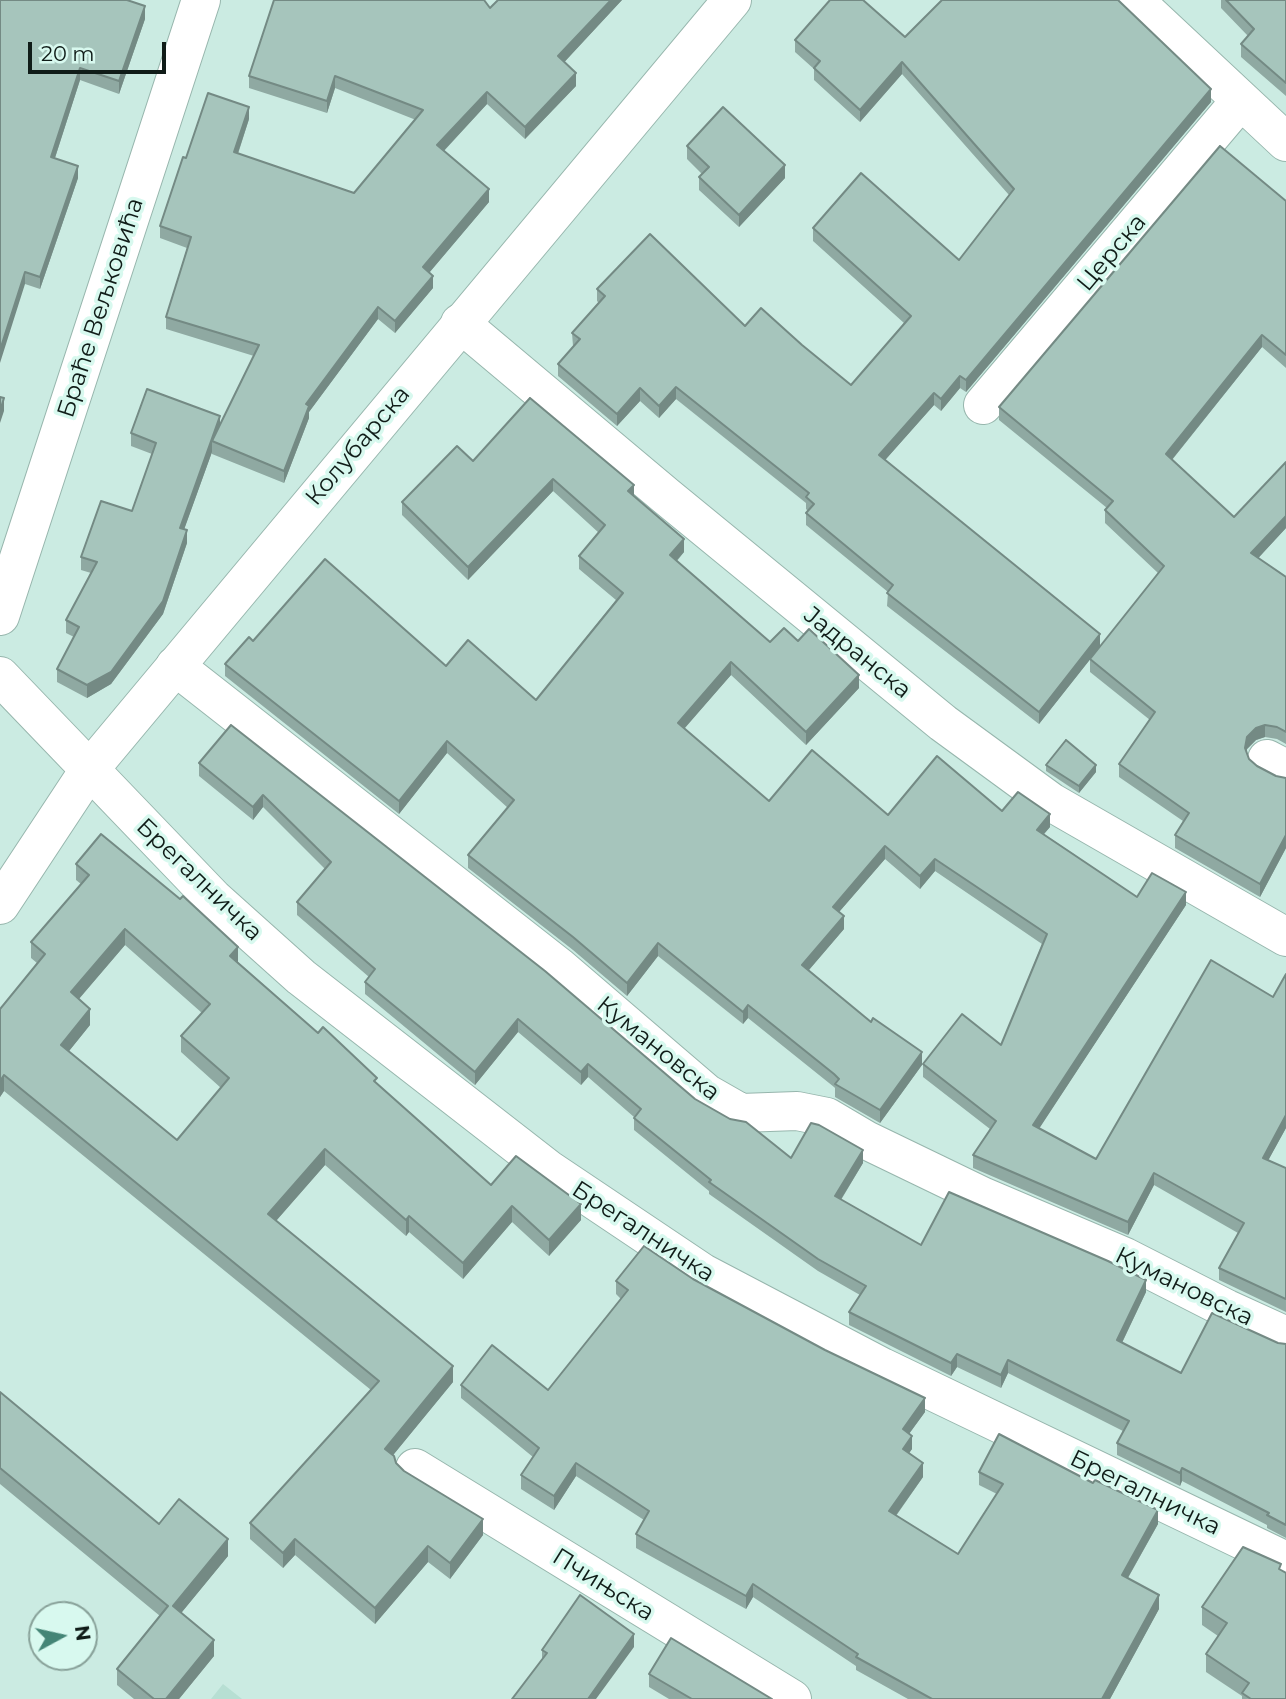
<!DOCTYPE html>
<html>
<head>
<meta charset="utf-8">
<style>
	body { margin:0 }
	#map { position:relative; width:1286px; height:1699px; overflow:hidden; background:#cbebe2; font-family:Montserrat,sans-serif }
	canvas { display:block }
	.north { position:absolute; left:28px; top:1601px; width:70px; height:70px; box-sizing:border-box; background:#d8f9ef; border:2px solid #88a199; border-radius:50%; rotate:82deg; font-size:19px; font-weight:700; line-height:28px; text-align:center; color:#101c18 }
	.north::after { content:''; display:block; margin:auto; width:24px; height:32px; background:#448576; clip-path:polygon(50% 0,100% 100%,50% 72%,0 100%) }
	.scale { position:absolute; left:28px; top:42px; width:138px; height:32px; box-sizing:border-box; border:4px solid #101c18; border-top:0; padding-left:9px; font-size:21px; line-height:24px; white-space:nowrap; color:#101c18; -webkit-text-stroke:5px #d8f9ef; paint-order:stroke }
</style>
</head>
<body>
<div id="map">
<canvas width="1286" height="1699"></canvas>
<div class="north">N</div>
<div class="scale">20 m</div>
</div>
<script>
const g = document.querySelector('canvas').getContext('2d');
g.lineJoin = 'round';
function fillPath(path, color) { g.fillStyle = color; g.fill(path, 'evenodd'); }
const toPath = rows => new Path2D(rows.map(r => 'M' + r).join(''));
function trace(path, color, width, dash) { g.strokeStyle = color; g.lineWidth = width; g.lineCap = dash ? 'butt' : 'round'; g.setLineDash(dash || []); g.stroke(path); }
function label(font, color, halo, rows, align = 'center') {
  g.font = font + ' Montserrat,sans-serif'; g.lineWidth = 7; g.setLineDash([]); g.textBaseline = 'middle'; g.strokeStyle = halo; g.fillStyle = color; for (const [text, x, y, turn = 0] of rows) {
    g.save(); g.translate(x, y); g.rotate((+turn || 0) * Math.PI / 180); g.textAlign = isNaN(turn) ? turn : align; if (halo) g.strokeText(text, 0, 0); g.fillText(text, 0, 0); g.restore();
  }
}
const built = toPath([
	[223,1684,242,1699,211,1699]
]);
const minor = toPath([
	[1134,0,1286,142],
	[460,323,666,496,943,723,1051,802,1286,937],
	[983,405,1241,100],
	[0,616,201,0],
	[175,666,559,967,706,1093,741,1113,797,1111,827,1117,866,1140,984,1197,1125,1257,1227,1309,1286,1336],
	[0,676,214,899,301,977,548,1169,703,1273,882,1367,1286,1561],
	[1267,759,1286,769],
	[415,1468,792,1699]
]);
const major = toPath([
	[0,905,89,770,732,0]
]);
const wall = toPath([
	[0,0,145,19,119,94,80,80,55,158,78,178,40,289,25,284],
	[498,0,622,0,564,62,576,86,525,139,487,104,444,151,489,202,429,273,433,288,395,333,378,319,309,412,309,418,284,483,212,454,212,452,184,529,187,543,163,614,111,684,87,698,57,682,57,669,74,637,66,633,66,620,91,573,81,570,81,557,132,511,152,454,131,446,131,433,220,424,254,356,166,329,166,317,187,248,160,238,160,226,186,158,249,119,238,154,354,193,416,120,335,88,327,113,249,88,249,76,490,8],
	[1221,0,1286,0,1286,96,1241,57,1241,44,1248,36,1221,8],
	[905,37,1211,102,966,392,960,388,941,411,934,405,885,460,1100,647,1158,573,1105,523,1105,510,1107,508,999,420,999,407,1286,201,1286,368,1262,347,1172,460,1234,517,1286,462,1286,528,1258,558,1286,577,1286,744,1277,739,1265,737,1256,740,1247,749,1247,753,1249,759,1257,766,1276,776,1286,778,1286,848,1260,897,1175,848,1175,835,1183,821,1119,777,1119,764,1150,720,1090,672,1090,659,1039,724,887,606,888,592,806,525,806,513,808,511,806,509,806,503,676,399,659,418,640,401,617,426,558,376,558,364,573,346,572,333,599,303,597,301,597,289,745,326,802,345,851,385,904,323,813,241,813,228,959,260,1009,195,902,74,860,122,814,80,814,69,795,52,795,40],
	[687,146,785,178,739,227,699,190,699,177,702,174,687,159],
	[473,461,634,496,684,552,677,561,770,642,798,641,859,688,806,745,731,675,684,728,769,801,888,815,1002,811,1050,827,1044,834,1137,897,1186,905,1039,1128,1096,1159,1273,997,1286,974,1286,1128,1268,1160,1286,1168,1286,1312,1219,1280,1219,1268,1238,1233,1154,1185,1128,1235,973,1168,973,1155,990,1129,923,1077,923,1064,1001,1045,1042,944,935,871,920,889,885,859,839,912,844,929,809,970,922,1065,880,1123,835,1097,835,1088,834,1087,748,1018,743,1024,658,956,627,996,573,950,468,868,468,855,508,808,447,753,399,814,225,676,225,664,253,641,446,666,536,700,616,600,579,569,579,556,599,533,553,491,468,580,402,515,402,502],
	[231,725,695,1099,791,1158,863,1163,841,1200,921,1245,1146,1292,1122,1343,1181,1373,1278,1343,1286,1344,1286,1538,1267,1528,1267,1525,1182,1481,1180,1486,1117,1455,1117,1443,1123,1431,1008,1373,1001,1388,957,1367,951,1376,849,1325,849,1312,860,1295,818,1271,709,1194,709,1191,634,1130,634,1117,588,1077,581,1085,518,1032,475,1085,365,994,365,982,369,977,297,915,297,902,325,869,263,807,253,820,199,776,199,763],
	[1046,765,1096,772,1079,793,1046,771],
	[76,864,238,962,491,1185,581,1220,549,1256,512,1222,463,1279,409,1232,406,1236,325,1165,276,1221,453,1382,393,1455,396,1463,404,1471,483,1535,450,1579,428,1562,375,1624,295,1555,283,1568,250,1539,250,1523,371,1390,4,1091,0,1097,0,1009,37,963,31,958,31,942,81,884,76,880],
	[125,945,202,1013,181,1036,181,1052,221,1088,177,1140,69,1051,90,1025,79,999],
	[693,1279,925,1412,909,1434,912,1449,909,1453,923,1477,896,1516,958,1554,997,1494,979,1485,979,1472,1158,1524,1128,1578,1159,1609,1110,1699,908,1699,856,1670,856,1666,753,1597,746,1609,636,1548,636,1534,644,1520,576,1476,554,1510,521,1489,521,1475,533,1457,461,1398,461,1385,548,1390,621,1299,616,1294,616,1281],
	[0,1392,159,1524,228,1556,181,1613,214,1656,179,1699,134,1699,117,1685,117,1669,160,1616,0,1484],
	[1281,1570,1286,1699,1242,1699,1242,1696,1206,1672,1206,1654,1218,1636,1202,1625,1202,1607],
	[634,1647,542,1659,542,1650],
	[649,1674,772,1699,669,1699,649,1687]
]);
const shadedWall = toPath([
	[611,0,622,0,558,69,558,56],
	[145,6,145,19,119,94,119,81],
	[902,62,902,74,860,122,860,110],
	[80,68,80,80,51,170,51,157],
	[576,73,576,86,525,139,525,127],
	[335,76,335,88,327,113,327,101],
	[1211,89,1211,102,966,392,966,380],
	[487,92,487,104,437,158,437,145],
	[249,107,249,119,234,165,234,152],
	[785,165,785,178,739,227,739,215],
	[78,166,78,178,40,289,40,277],
	[489,189,489,202,423,280,423,267],
	[25,272,25,284,0,363,0,350],
	[433,276,433,288,395,333,395,321],
	[378,307,378,319,309,412,309,418,284,483,284,471,306,404],
	[1262,335,1262,347,1166,467,1166,454],
	[960,376,960,388,941,411,941,399],
	[676,387,676,399,659,418,659,406],
	[640,388,640,401,617,426,617,414],
	[934,393,934,405,879,467,879,455],
	[4,398,4,411,0,423,0,411],
	[220,416,220,429,212,441,212,452,180,541,180,528],
	[553,479,553,491,468,580,468,567],
	[634,485,634,497,628,491],
	[1286,516,1286,528,1251,566,1251,553],
	[187,530,187,543,163,614,111,684,87,698,87,685],
	[684,539,684,552,670,568,670,555],
	[1100,634,1100,647,1039,724,1039,712],
	[731,662,731,675,678,736,678,723],
	[859,675,859,688,806,745,806,732],
	[1265,725,1265,737,1256,740,1247,749,1245,761,1245,748,1247,737,1256,728],
	[447,741,447,753,399,814,399,801],
	[1096,765,1096,772,1079,793,1079,786],
	[263,795,263,807,253,820,253,807],
	[1050,814,1050,827,1037,842,1037,830],
	[1286,835,1286,848,1260,897,1260,884],
	[885,846,885,859,833,919,833,907],
	[935,859,935,871,920,889,920,876],
	[1186,892,1186,905,1033,1138,1033,1125],
	[844,916,844,929,802,978,802,965],
	[125,929,125,945,71,1008,71,992],
	[658,943,658,956,627,996,627,983],
	[238,947,238,963,230,956],
	[748,1005,748,1018,743,1024,743,1012],
	[90,1009,90,1025,61,1061,61,1045],
	[518,1019,518,1032,475,1085,475,1072],
	[922,1052,922,1065,880,1123,880,1110],
	[588,1064,588,1077,581,1085,581,1072],
	[4,1075,4,1091,0,1097,0,1081],
	[1286,1115,1286,1128,1263,1170,1263,1158],
	[325,1149,325,1165,268,1230,268,1214],
	[863,1150,863,1163,835,1209,835,1196],
	[1154,1173,1154,1185,1128,1235,1128,1222],
	[581,1204,581,1220,549,1256,549,1240],
	[512,1206,512,1222,463,1279,463,1263],
	[409,1216,409,1232,406,1236,406,1220],
	[1146,1280,1146,1292,1117,1353,1117,1340],
	[957,1354,957,1367,951,1376,951,1363],
	[1008,1360,1008,1373,1001,1388,1001,1375],
	[453,1366,453,1382,385,1465,385,1449],
	[925,1398,925,1412,903,1442,903,1429],
	[912,1436,912,1449,903,1462,903,1449],
	[576,1463,576,1476,554,1510,554,1496],
	[923,1463,923,1477,889,1525,889,1511],
	[1182,1468,1182,1481,1180,1486,1180,1473],
	[1158,1510,1158,1524,1122,1588,1122,1575],
	[483,1519,483,1535,450,1579,450,1563],
	[228,1539,228,1556,173,1623,173,1606],
	[295,1539,295,1555,283,1568,283,1553],
	[428,1546,428,1562,375,1624,375,1608],
	[753,1584,753,1597,746,1609,746,1596],
	[1159,1595,1159,1609,1110,1699,1102,1699],
	[634,1634,634,1647,596,1699,588,1699],
	[214,1640,214,1656,179,1699,166,1699]
]);
const building = toPath([
	[0,0,127,0,145,6,119,81,80,68,51,157,78,166,40,277,25,272,0,350,0,0],
	[274,0,484,0,490,8,498,0,611,0,558,56,576,73,525,127,487,92,437,145,489,189,423,267,433,276,395,321,378,307,306,404,309,406,284,471,212,441,259,345,166,317,191,237,160,226,183,157,186,158,208,93,249,107,234,152,354,193,423,110,335,76,327,101,249,76,274,0],
	[830,0,863,0,905,37,942,0,1118,0,1211,89,966,380,960,376,941,399,934,393,879,455,1100,634,1039,712,887,593,893,585,806,513,814,504,806,497,809,493,676,387,659,406,640,388,617,414,558,364,580,339,572,333,605,296,597,289,650,234,745,326,761,308,802,345,851,385,911,316,813,228,861,173,959,260,1014,189,902,62,860,110,814,68,820,61,795,40,830,0],
	[1226,0,1286,0,1286,83,1241,44,1254,29,1226,0],
	[723,107,785,165,739,215,699,177,709,167,687,146,723,107],
	[1220,146,1286,201,1286,355,1262,335,1166,454,1234,517,1286,462,1286,516,1251,553,1286,577,1286,732,1277,727,1265,725,1256,728,1247,737,1245,748,1249,759,1257,766,1276,776,1286,778,1286,835,1260,884,1175,835,1189,813,1119,764,1155,712,1090,659,1164,566,1105,510,1113,501,999,407,1220,146],
	[147,389,220,416,180,528,187,530,163,601,111,672,87,685,57,669,79,627,66,620,97,562,81,557,101,501,132,511,156,443,131,433,147,389],
	[0,397,4,398,0,411,0,397],
	[530,398,634,485,628,491,684,539,670,555,770,642,784,628,798,641,809,629,859,675,806,732,731,662,678,723,769,801,812,750,888,815,937,756,1002,811,1018,792,1050,814,1037,830,1137,897,1152,873,1186,892,1033,1125,1096,1159,1211,960,1273,997,1286,974,1286,1115,1263,1158,1286,1168,1286,1299,1219,1268,1244,1223,1154,1173,1128,1222,973,1155,996,1121,923,1064,962,1014,1001,1045,1047,934,935,859,920,876,885,846,833,907,844,916,802,965,871,1022,873,1018,922,1052,880,1110,835,1084,839,1079,834,1074,748,1005,743,1012,658,943,627,983,573,937,468,855,514,800,447,741,399,801,225,664,249,637,253,641,325,559,446,666,468,640,536,700,623,593,579,556,605,525,553,479,468,567,402,502,457,446,473,461,530,398],
	[231,725,545,971,695,1099,730,1119,746,1122,791,1158,811,1123,819,1125,863,1150,835,1196,921,1245,949,1192,1108,1261,1146,1280,1117,1340,1181,1373,1212,1313,1278,1343,1286,1344,1286,1525,1267,1515,1269,1513,1182,1468,1180,1473,1117,1443,1129,1421,1008,1360,1001,1375,957,1354,951,1363,849,1312,866,1286,818,1259,709,1182,711,1180,634,1118,641,1109,588,1064,581,1072,518,1019,475,1072,365,982,375,969,297,902,331,862,263,795,253,807,199,763,231,725],
	[1066,740,1096,765,1079,786,1046,765,1066,740],
	[101,834,180,899,183,896,238,947,230,956,318,1033,323,1027,377,1078,374,1081,491,1185,516,1156,581,1204,549,1240,512,1206,463,1263,409,1216,406,1220,325,1149,268,1214,453,1366,385,1449,394,1456,396,1463,404,1471,483,1519,450,1563,428,1546,375,1608,295,1539,283,1553,250,1523,379,1381,4,1075,0,1081,0,1009,45,954,31,942,89,875,76,864,101,834],
	[125,929,210,1004,181,1036,229,1078,177,1140,61,1045,90,1009,71,992,125,929],
	[644,1246,693,1279,825,1350,925,1398,903,1429,912,1436,903,1449,923,1463,889,1511,958,1554,1003,1484,979,1472,999,1434,1093,1483,1095,1480,1158,1510,1122,1575,1159,1595,1102,1699,932,1699,856,1657,858,1654,753,1584,746,1596,636,1534,649,1511,576,1463,554,1496,521,1475,539,1448,461,1385,492,1345,548,1390,628,1290,616,1281,644,1246],
	[0,1392,159,1524,179,1499,228,1539,173,1606,214,1640,166,1699,154,1699,117,1669,168,1606,0,1468,0,1392],
	[1243,1547,1281,1564,1279,1569,1286,1573,1286,1699,1251,1699,1242,1693,1249,1683,1206,1654,1227,1623,1202,1607,1243,1547],
	[580,1595,634,1634,588,1699,512,1699,547,1653,542,1650,580,1595],
	[671,1638,772,1699,692,1699,649,1674,671,1638]
]);
const streetNames = [
	["Церска",1112,253,-50],
	["Браће Вељковића",101,308,-72],
	["Колубарска",358,446,-50],
	["Јадранска",857,653,39],
	["Брегалничка",199,880,44],
	["Кумановска",658,1049,39],
	["Брегалничка",643,1232,33],
	["Кумановска",1184,1287,26],
	["Брегалничка",1145,1493,26],
	["Пчињска",603,1585,32]
];
fillPath(built, '#b7dfd3');
trace(minor, '#97b6ad', 40);
trace(major, '#97b6ad', 40);
trace(minor, '#fff', 38);
trace(major, '#fff', 38);
fillPath(wall, '#8fa9a2');
fillPath(shadedWall, '#748a84');
fillPath(building, '#a6c5bc');
trace(building, '#748a84', 2);
label('24px', '#101c18', '#d8f9ef', streetNames);
</script>
</body>
</html>
